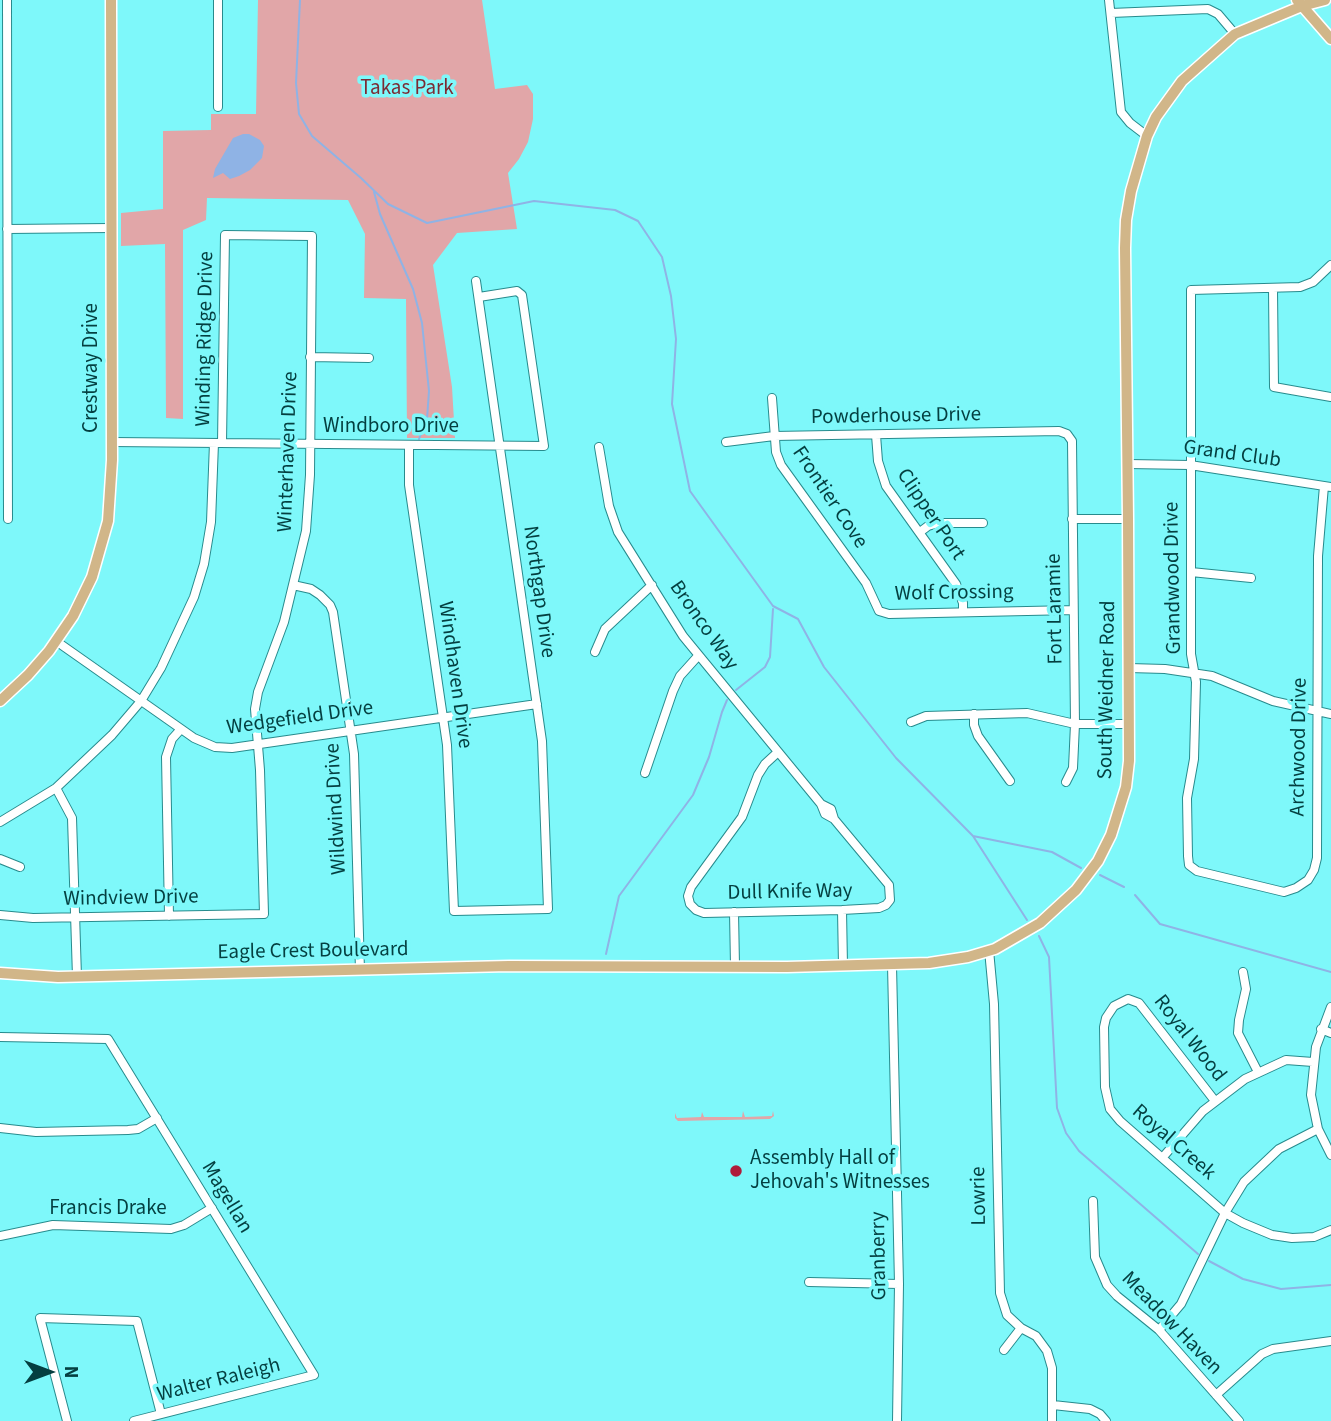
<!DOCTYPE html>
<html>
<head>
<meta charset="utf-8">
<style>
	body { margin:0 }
	#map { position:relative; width:1331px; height:1421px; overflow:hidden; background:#7ef8fa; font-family:"Source Sans 3",sans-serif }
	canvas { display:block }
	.north { position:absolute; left:14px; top:1337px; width:70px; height:70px; -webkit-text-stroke:5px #7ef8fa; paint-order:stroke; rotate:90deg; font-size:19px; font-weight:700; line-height:28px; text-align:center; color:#043f40 }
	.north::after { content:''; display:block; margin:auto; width:24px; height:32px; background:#043f40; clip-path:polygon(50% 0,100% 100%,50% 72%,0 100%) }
</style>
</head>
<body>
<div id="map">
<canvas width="1331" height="1421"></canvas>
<div class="north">N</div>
</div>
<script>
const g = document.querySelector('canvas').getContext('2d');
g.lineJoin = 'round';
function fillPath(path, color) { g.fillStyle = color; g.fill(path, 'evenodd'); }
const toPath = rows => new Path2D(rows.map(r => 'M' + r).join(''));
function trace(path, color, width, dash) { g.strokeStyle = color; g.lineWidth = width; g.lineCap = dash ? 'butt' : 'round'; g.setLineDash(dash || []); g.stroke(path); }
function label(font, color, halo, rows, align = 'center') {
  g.font = font + ' "Source Sans 3",sans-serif'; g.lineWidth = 7; g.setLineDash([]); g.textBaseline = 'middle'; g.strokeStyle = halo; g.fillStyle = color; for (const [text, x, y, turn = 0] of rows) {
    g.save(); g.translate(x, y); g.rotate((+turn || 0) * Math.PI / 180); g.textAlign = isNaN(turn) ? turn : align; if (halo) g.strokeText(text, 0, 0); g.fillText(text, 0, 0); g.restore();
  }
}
const green = toPath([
	[258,0,482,0,495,89,527,85,533,94,533,119,528,142,519,159,508,173,517,229,457,233,433,265,452,387,455,438,407,438,406,299,364,298,365,234,348,200,207,198,206,220,183,230,183,419,166,418,165,244,121,246,121,213,163,209,163,131,211,130,211,114,256,114],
	[743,1111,745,1117,772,1116,773,1111,774,1116,770,1119,678,1121,675,1118,675,1113,677,1118,701,1117,702,1112,704,1117,742,1117]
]);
const water = toPath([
	[243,134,249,134,260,140,264,146,262,158,250,170,239,176,230,179,223,173,213,178,215,169,233,138]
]);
const stream = toPath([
	[300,0,296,83,299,114,312,136,361,178,388,204,427,223,534,201,615,210,638,221,662,257,671,296,676,339,672,404,690,491,773,606,798,619,824,667,896,758,973,836,1027,920],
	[374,192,380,214,413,289,422,323,429,391,427,419,419,439],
	[736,690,765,667,770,657,773,609],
	[973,836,1052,852,1081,868],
	[1100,875,1124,887],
	[1135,895,1160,924,1331,972],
	[1039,936,1049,957,1057,1108,1066,1133,1079,1151,1198,1254],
	[606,954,619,896,693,795,709,757,722,712,727,700],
	[1209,1261,1243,1279,1281,1289,1331,1285]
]);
const minor = toPath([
	[7,0,8,519],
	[218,0,218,107],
	[1109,0,1121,112,1130,123,1147,136],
	[1111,13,1208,9,1218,14,1235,34],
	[7,229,111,228],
	[1273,289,1274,387,1331,397],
	[310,357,369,358],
	[772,398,776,452,781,465,866,583,879,611,889,614,1073,610],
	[876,435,878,461,886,486,956,584,963,603,963,612],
	[112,442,544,446,522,295,517,291,479,297],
	[726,442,774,436,1059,431,1067,434,1072,441,1075,724,1073,768,1066,782],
	[409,445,409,485,447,745,454,911,548,909,542,741,476,281],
	[599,447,609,506,618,532,683,636,821,804,825,814,834,819],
	[1128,464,1190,465,1331,487],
	[1324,486,1318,556,1317,858,1314,870,1308,880,1296,888,1284,892,1197,871,1189,865,1188,856,1187,798,1194,759,1196,682,1191,654,1191,290,1300,287,1313,282,1331,265],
	[1072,519,1128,519],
	[920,532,928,526,939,523,983,523],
	[1191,572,1251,578],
	[293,585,311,589,320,595,330,605,333,612,354,754,360,971],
	[56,641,194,738,215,747,232,748,537,704],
	[595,652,605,629,652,585],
	[1129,668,1165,669,1212,676,1273,701,1331,714],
	[974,714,974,725,978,736,1010,781],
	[911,722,926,716,1027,713,1075,724,1129,724],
	[778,752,765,764,758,775,742,817,691,887,688,896,690,904,696,910,704,913,842,910,879,908,886,905,890,900,889,885,834,819,831,809,821,804],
	[645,773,673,691,680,676,698,656],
	[56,788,72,818,77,977],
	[0,822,56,788,112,735,141,701,161,668,194,597,204,564,211,522,214,443],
	[0,859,20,867],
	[842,910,843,966],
	[734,912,735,966],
	[0,915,33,918,264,914,260,770,255,709,258,692,284,622,306,531,310,475,312,236,225,235,222,443],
	[169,916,166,757,172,739,181,729],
	[989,950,994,1004,1000,1293,1007,1315,1021,1328,1036,1336,1047,1351,1052,1368,1052,1421],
	[892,965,899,1284,897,1421],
	[1243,972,1246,989,1239,1020,1238,1033,1258,1072],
	[1331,1007,1316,1047,1311,1095,1318,1129,1331,1155],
	[1321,1029,1331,1033],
	[0,1037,108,1039,314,1375,134,1421],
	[1215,1101,1139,1003,1128,999,1114,1006,1106,1018,1104,1027,1105,1087,1110,1109,1120,1121,1225,1213,1243,1223,1272,1235,1292,1238,1314,1237,1331,1230],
	[0,1128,36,1132,128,1130,138,1129,157,1118],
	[1163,1157,1203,1111,1245,1079,1286,1060,1313,1062],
	[1093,1201,1095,1257,1107,1285,1117,1296,1159,1330,1239,1421],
	[0,1236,53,1225,171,1229,184,1225,212,1208],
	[809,1282,899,1284],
	[1159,1330,1181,1304,1225,1213,1244,1182,1279,1149,1318,1129],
	[1004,1350,1021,1328],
	[1216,1395,1262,1354,1273,1349,1331,1341],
	[1053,1405,1090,1409,1100,1414,1106,1421],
	[67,1421,40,1318,137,1321,161,1414]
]);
const major = toPath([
	[1297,0,1331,39],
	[0,701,28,675,49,651,73,616,92,577,108,521,112,460,111,0],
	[0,973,58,977,509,966,787,967,929,963,968,957,995,949,1040,923,1076,890,1098,861,1111,835,1126,787,1129,761,1128,519,1125,248,1126,220,1131,191,1147,136,1156,117,1182,81,1235,34,1302,6,1325,0]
]);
const markers = [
	[736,1171,7,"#af1b3a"]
];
const parkNames = [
	["Takas Park",407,89]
];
const streetNames = [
	["Winding Ridge Drive",206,339,-89],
	["Crestway Drive",92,368,-90],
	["Powderhouse Drive",896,417,-1],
	["Windboro Drive",391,427],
	["Winterhaven Drive",289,452,-88],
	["Grand Club",1232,455,8],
	["Frontier Cove",829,498,56],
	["Clipper Port",930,515,56],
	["Grandwood Drive",1174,578,-91],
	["Northgap Drive",538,592,82],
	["Wolf Crossing",954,594,-1],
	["Fort Laramie",1056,609,-91],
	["Bronco Way",703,626,55],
	["Windhaven Drive",454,675,82],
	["South Weidner Road",1108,690,-89],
	["Wedgefield Drive",300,719,-8],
	["Archwood Drive",1300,747,-89],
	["Wildwind Drive",337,809,-93],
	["Dull Knife Way",790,893,-1],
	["Windview Drive",131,899,-1],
	["Eagle Crest Boulevard",313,952,-1],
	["Royal Wood",1189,1039,52],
	["Royal Creek",1173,1143,41],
	["Lowrie",980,1196,-91],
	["Magellan",226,1198,59],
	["Francis Drake",108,1209],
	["Granberry",880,1256,-91],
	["Meadow Haven",1171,1324,46],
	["Walter Raleigh",219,1381,-14]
];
const poiNames = [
	["Assembly Hall of",750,1159],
	["Jehovah's Witnesses",750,1183]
];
fillPath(green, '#e1a6a8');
fillPath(water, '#8fb3e5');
trace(stream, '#8fb3e5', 2);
trace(minor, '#288b8d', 10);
trace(major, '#fff', 13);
trace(minor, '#fff', 8);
trace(major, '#d1b689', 10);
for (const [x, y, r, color] of markers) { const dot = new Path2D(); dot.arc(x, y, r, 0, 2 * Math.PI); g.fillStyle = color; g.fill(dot); trace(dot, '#7ef8fa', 2.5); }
label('21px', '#7c2b34', '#7ef8fa', parkNames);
label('21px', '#043f40', '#7ef8fa', streetNames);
label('21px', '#043f40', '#7ef8fa', poiNames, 'left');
</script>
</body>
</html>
